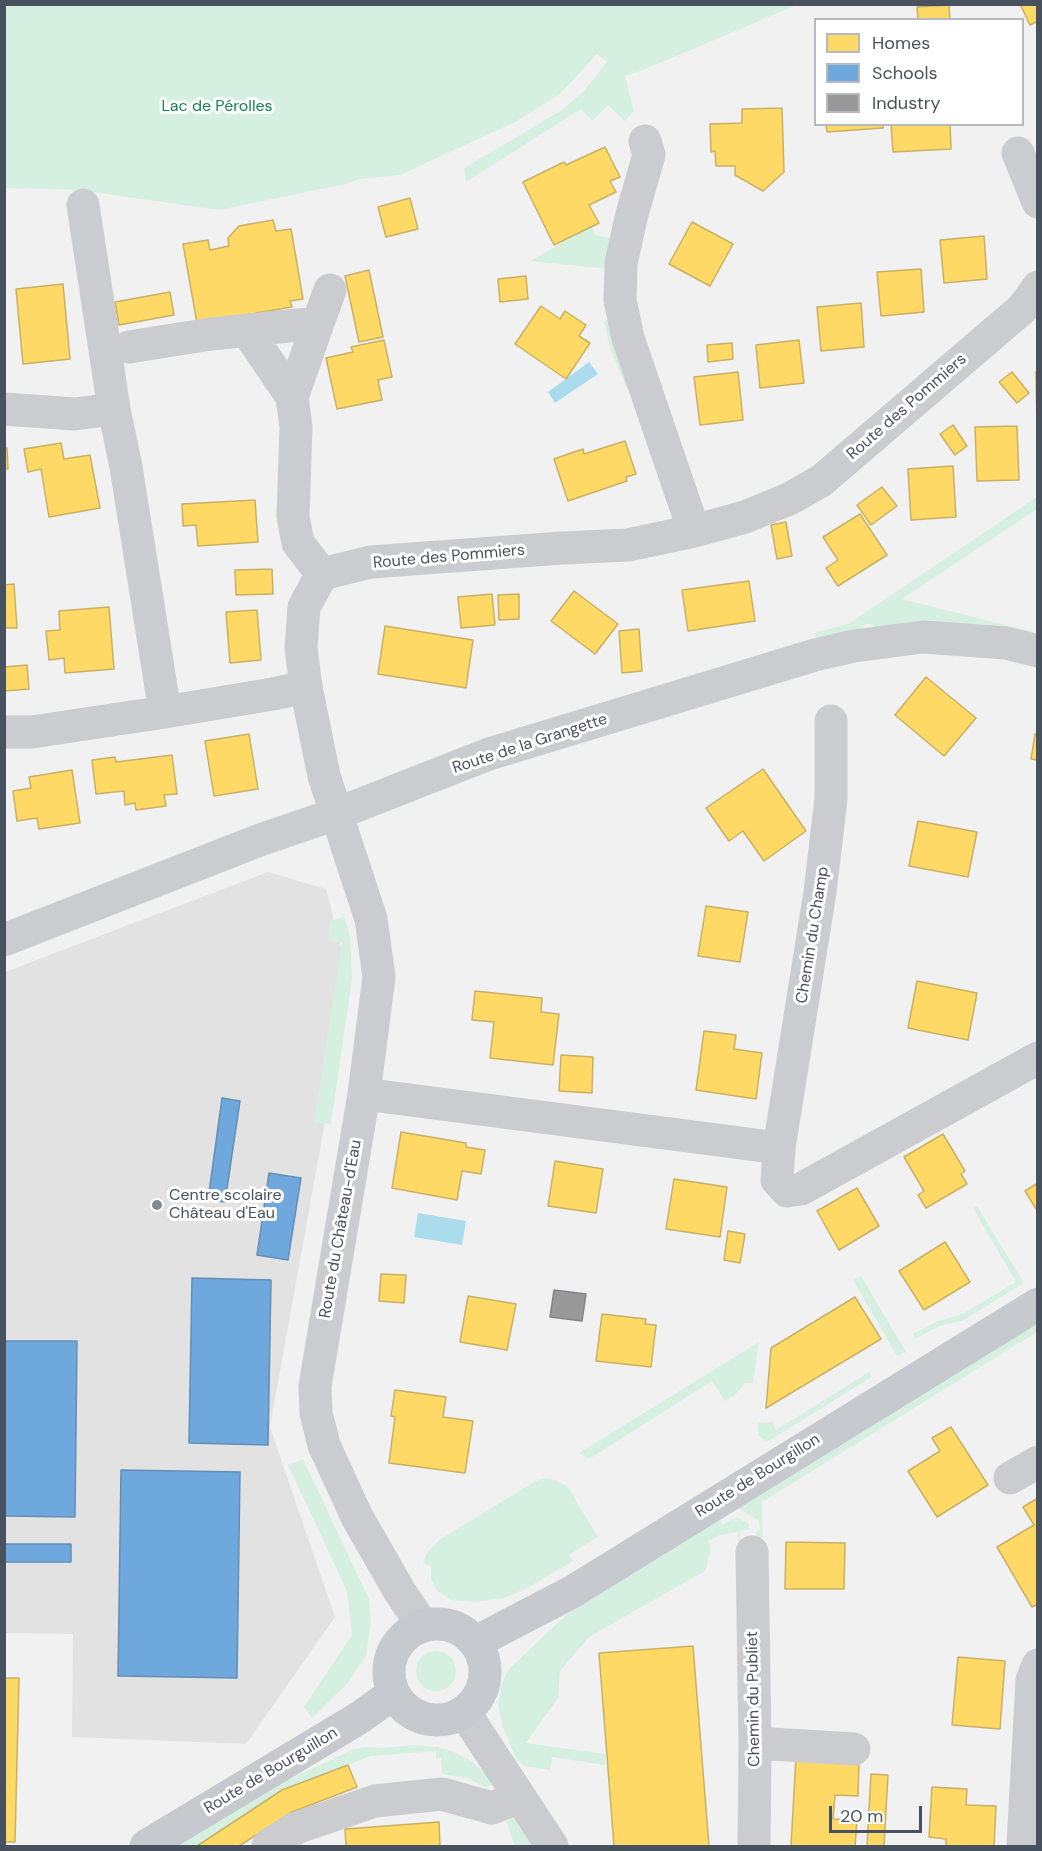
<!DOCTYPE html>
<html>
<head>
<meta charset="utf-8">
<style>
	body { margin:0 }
	#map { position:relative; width:1042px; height:1851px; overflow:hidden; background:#f1f1f1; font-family:"DM Sans",sans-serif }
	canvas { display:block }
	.frame { position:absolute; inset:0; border:6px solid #48525e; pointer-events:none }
	.legend { position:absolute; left:814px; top:18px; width:210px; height:108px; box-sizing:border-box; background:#fff; border:2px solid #b6babf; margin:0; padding:8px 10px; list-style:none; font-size:18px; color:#48525e }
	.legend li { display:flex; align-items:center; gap:12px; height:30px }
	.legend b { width:30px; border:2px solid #b6babf }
	.scale { position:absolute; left:829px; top:1806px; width:93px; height:27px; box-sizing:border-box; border:3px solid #48525e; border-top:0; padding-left:8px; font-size:18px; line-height:21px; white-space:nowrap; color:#48525e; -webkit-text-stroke:4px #fff; paint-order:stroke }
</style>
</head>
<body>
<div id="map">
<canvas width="1042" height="1851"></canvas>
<div class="frame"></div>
<ul class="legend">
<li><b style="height:16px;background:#ffd966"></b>Homes</li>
<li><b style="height:16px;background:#6fa8dc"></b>Schools</li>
<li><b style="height:16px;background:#999"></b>Industry</li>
</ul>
<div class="scale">20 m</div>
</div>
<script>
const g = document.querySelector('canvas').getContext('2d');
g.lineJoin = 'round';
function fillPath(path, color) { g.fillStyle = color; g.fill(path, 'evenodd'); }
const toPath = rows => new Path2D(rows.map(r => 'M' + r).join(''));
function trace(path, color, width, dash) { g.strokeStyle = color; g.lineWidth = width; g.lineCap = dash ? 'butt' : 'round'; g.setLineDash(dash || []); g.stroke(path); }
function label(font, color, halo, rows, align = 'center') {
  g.font = font + ' "DM Sans",sans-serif'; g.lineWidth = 6; g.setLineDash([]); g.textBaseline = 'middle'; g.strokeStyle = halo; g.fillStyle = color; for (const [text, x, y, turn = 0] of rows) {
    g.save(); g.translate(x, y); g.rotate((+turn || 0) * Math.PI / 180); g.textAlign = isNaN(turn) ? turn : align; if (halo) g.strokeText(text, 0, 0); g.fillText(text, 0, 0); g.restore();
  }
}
const education = toPath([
	[268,872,326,889,350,983,270,1427,335,1617,246,1744,72,1737,73,1634,5,1633,5,972]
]);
const green = toPath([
	[5,5,797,5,643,70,625,76,634,111,625,121,608,105,592,121,581,109,466,182,464,168,562,110,584,91,607,62,597,54,560,94,515,122,400,175,360,179,346,184,219,210,78,190,5,188],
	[591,227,596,235,610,238,609,269,530,261],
	[610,319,632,388,627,389,610,348,604,321],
	[1037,497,1037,509,902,599,1037,633,1037,639,875,627,870,624,866,624,862,629,817,640,815,633,848,624],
	[344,916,350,935,352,979,331,1124,314,1122,342,943,328,940,330,922],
	[977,1206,1024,1283,962,1321,939,1326,915,1339,913,1334,936,1322,962,1314,1016,1282,973,1208],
	[861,1276,906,1352,897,1356,853,1280],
	[1037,1323,1037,1332,762,1502,763,1547,757,1547,756,1532,760,1529,759,1521,737,1508],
	[759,1342,753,1383,745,1383,734,1396,725,1401,712,1381,589,1459,579,1453],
	[869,1372,872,1377,772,1439,766,1441,758,1435,758,1423,772,1422,776,1430],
	[303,1459,369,1599,371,1622,366,1655,348,1683,312,1718,304,1707,352,1635,347,1591,288,1465],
	[544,1478,555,1480,567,1486,598,1537,569,1555,573,1561,529,1587,505,1598,475,1602,451,1600,437,1591,431,1579,431,1567,423,1563,427,1553,439,1540,534,1482],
	[736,1517,749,1524,749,1529,740,1531,745,1767,741,1773,738,1532,720,1535,708,1541,711,1551,705,1571,589,1637,560,1671,558,1698,526,1743,605,1754,605,1765,552,1757,550,1770,525,1766,517,1760,502,1725,498,1705,501,1686,509,1669,566,1615,719,1519,723,1525],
	'416 1671a20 20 0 1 1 40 0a20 20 0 1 1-40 0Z',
	[413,1745,437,1747,454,1752,473,1762,495,1784,486,1787,466,1778,442,1774,441,1758,436,1758,436,1751,371,1756,282,1790,197,1846,177,1846,279,1784,354,1749,366,1747,384,1748],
	[514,1814,536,1846,515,1846,505,1819]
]);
const water = toPath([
	[589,362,598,374,555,403,548,392],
	[418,1213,466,1221,462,1245,414,1237]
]);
const homes = toPath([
	[1020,4,1038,4,1038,25,1036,22,1030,25,1020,4],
	[949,5,950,20,918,20,917,7,949,5],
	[782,108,784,172,763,191,735,175,735,166,716,166,715,151,711,152,710,124,742,123,742,109,782,108],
	[826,124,883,124,883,128,827,132,826,124],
	[891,124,950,124,951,149,893,152,891,124],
	[605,147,620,177,610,181,616,192,589,205,599,223,554,245,523,182,564,162,566,165,605,147],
	[410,198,418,229,386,237,378,207,410,198],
	[273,220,276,231,291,229,303,299,290,301,292,307,197,323,183,244,208,240,210,250,229,246,228,238,239,226,273,220],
	[692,222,733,244,710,286,669,264,692,222],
	[984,236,987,279,944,283,940,240,984,236],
	[921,269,924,312,881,316,877,272,921,269],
	[369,270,383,337,359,342,345,276,369,270],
	[526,276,528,299,500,302,498,279,526,276],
	[63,284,70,359,23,364,16,289,63,284],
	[170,292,174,315,119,325,115,302,170,292],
	[861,303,864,347,821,351,817,307,861,303],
	[541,306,560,319,565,311,586,325,579,336,590,343,566,379,515,344,541,306],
	[384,340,392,377,378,380,382,400,337,409,326,358,353,352,351,347,384,340],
	[799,340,804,383,760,388,756,345,799,340],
	[732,343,733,359,708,362,707,345,732,343],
	[738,372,743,420,700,425,694,377,738,372],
	[1012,372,1029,393,1017,403,999,382,1012,372],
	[1036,372,1038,372,1038,428,1037,428,1036,372],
	[953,425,967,446,955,455,940,434,953,425],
	[1017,426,1019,480,977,481,975,427,1017,426],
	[625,441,636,474,626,477,627,481,568,501,554,459,583,449,584,454,625,441],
	[61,443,64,459,90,455,100,508,49,517,41,469,28,472,24,449,61,443],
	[4,448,7,448,8,469,4,469,4,448],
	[953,466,956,517,911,520,908,469,953,466],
	[882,487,897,506,871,525,857,505,882,487],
	[255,500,258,542,198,546,196,525,183,526,182,504,255,500],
	[860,514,887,555,838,586,826,568,838,560,823,537,860,514],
	[786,522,792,556,777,559,771,525,786,522],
	[272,569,273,594,236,595,235,570,272,569],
	[749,581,755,621,688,631,682,590,749,581],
	[14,584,17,628,4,628,4,585,14,584],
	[574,591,618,624,595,654,551,621,574,591],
	[492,594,495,625,461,628,458,597,492,594],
	[519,594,519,619,499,620,498,595,519,594],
	[109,607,114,669,65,673,64,658,49,660,46,631,60,630,59,611,109,607],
	[257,610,261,660,230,663,226,612,257,610],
	[385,626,473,640,466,688,378,674,385,626],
	[639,629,642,671,622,673,619,631,639,629],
	[27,665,29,689,5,691,4,667,27,665],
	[926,677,976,718,944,756,895,715,926,677],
	[249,734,258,789,214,796,205,741,249,734],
	[1035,734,1038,735,1038,760,1031,759,1035,734],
	[172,755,177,794,164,795,166,806,136,810,135,803,125,805,124,791,96,794,92,760,115,757,116,762,172,755],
	[763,769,806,831,764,861,743,831,729,841,706,808,763,769],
	[72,770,80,823,39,829,37,818,17,821,13,791,31,788,29,777,72,770],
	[918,821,977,832,968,877,909,866,918,821],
	[706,906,748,912,740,962,698,956,706,906],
	[917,981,977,993,968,1040,908,1028,917,981],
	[475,991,542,998,541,1012,559,1014,553,1065,490,1058,494,1022,472,1020,475,991],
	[704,1031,736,1035,734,1049,762,1053,756,1099,696,1090,704,1031],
	[561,1055,593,1057,592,1093,559,1091,561,1055],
	[401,1132,466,1143,466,1147,485,1150,481,1174,462,1171,457,1200,392,1188,401,1132],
	[943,1134,965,1171,961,1174,967,1184,926,1208,918,1195,924,1191,904,1157,943,1134],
	[555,1161,603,1169,596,1213,548,1206,555,1161],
	[674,1179,727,1187,720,1237,666,1229,674,1179],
	[1038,1183,1038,1212,1025,1191,1038,1183],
	[857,1188,879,1226,839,1250,817,1211,857,1188],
	[728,1231,745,1234,740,1263,724,1260,728,1231],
	[945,1242,970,1282,924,1310,899,1271,945,1242],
	[381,1274,406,1275,404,1303,379,1301,381,1274],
	[468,1296,516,1304,507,1350,460,1342,468,1296],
	[855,1297,881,1339,766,1408,771,1348,855,1297],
	[602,1314,646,1319,645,1324,656,1325,651,1367,596,1361,602,1314],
	[395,1390,446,1397,443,1417,473,1421,465,1473,389,1463,395,1417,391,1416,395,1390],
	[951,1427,988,1485,937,1517,908,1471,940,1451,932,1438,951,1427],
	[1038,1498,1038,1604,1032,1607,997,1547,1034,1525,1023,1507,1038,1498],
	[786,1542,845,1543,844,1589,785,1589,786,1542],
	[693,1646,709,1846,614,1846,599,1653,693,1646],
	[958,1657,1005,1661,1000,1729,952,1725,958,1657],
	[4,1678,19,1678,15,1842,4,1842,4,1678],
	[796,1757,859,1761,858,1796,835,1795,833,1819,857,1820,855,1846,791,1846,796,1757],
	[348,1765,357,1787,292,1812,239,1846,197,1846,282,1790,348,1765],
	[871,1774,888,1775,884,1846,867,1846,871,1774],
	[932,1787,967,1789,966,1805,996,1806,994,1846,946,1846,946,1839,929,1837,932,1787],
	[439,1822,440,1846,346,1846,345,1829,439,1822]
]);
const schools = toPath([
	[222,1098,240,1101,225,1202,208,1200,222,1098],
	[269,1173,301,1178,288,1260,257,1255,269,1173],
	[192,1278,271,1280,268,1445,189,1443,192,1278],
	[4,1341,77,1341,75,1517,4,1516,4,1341],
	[121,1470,240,1472,237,1678,118,1676,121,1470],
	[4,1544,71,1544,71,1562,4,1562,4,1544]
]);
const industry = toPath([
	[554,1290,586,1294,582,1321,550,1317,554,1290]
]);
const minor = toPath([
	[645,141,649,155,632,214,621,263,620,300,628,338,694,531],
	[1018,153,1038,202],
	[83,205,114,409,126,467,165,712,273,694,306,687],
	[318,323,292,397,296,427,293,516,298,543,322,574],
	[247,331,292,397],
	[129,347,211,334,318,323,330,290],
	[4,409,75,414,114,409],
	[4,732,32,732,165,712],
	[4,940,260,840,336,814,489,754,815,655,854,646,923,637,1006,643,1038,651],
	[364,1094,779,1148,820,892,831,799,831,721],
	[779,1148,777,1180,787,1191,801,1189,1038,1058],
	[1010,1478,1038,1462],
	[752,1552,755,1743,754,1846],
	[423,1626,400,1592,357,1517,324,1445,316,1413,315,1386,364,1094,379,977,371,919,324,776,306,687,301,648,304,607,322,574,371,562,562,548,628,545,694,531,745,517,789,499,821,481,1023,308,1038,287],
	[464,1712,552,1846],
	[755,1743,854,1749],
	[268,1846,296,1828,375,1801,442,1794,492,1808,519,1797],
	[1023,1846,1032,1680,1038,1665]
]);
const major = toPath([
	'389 1672a48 48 0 1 1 96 0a48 48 0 1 1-96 0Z',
	[476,1642,572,1592,1038,1304],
	[146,1846,359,1718,394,1693]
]);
const markers = [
	[157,1205,6,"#838a91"]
];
const parkNames = [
	["Lac de Pérolles",217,107]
];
const streetNames = [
	["Route des Pommiers",907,407,-41],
	["Route des Pommiers",449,557,-5],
	["Route de la Grangette",530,744,-18],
	["Chemin du Champ",813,935,-81],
	["Route du Château-d'Eau",341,1229,-80],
	["Route de Bourgillon",758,1476,-32],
	["Chemin du Publiet",754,1699,-91],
	["Route de Bourguillon",271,1771,-31]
];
const poiNames = [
	["Centre scolaire",169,1196],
	["Château d'Eau",169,1214]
];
fillPath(education, '#e3e2e3');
fillPath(green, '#d5f0e1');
fillPath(water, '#aadcee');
fillPath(homes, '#ffd966');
trace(homes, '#c8b064', 1.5);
fillPath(schools, '#6fa8dc');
trace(schools, '#638eb6', 1.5);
fillPath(industry, '#999');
trace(industry, '#818487', 1.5);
trace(minor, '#cbcccf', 33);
trace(major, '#c6cace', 33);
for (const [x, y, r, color] of markers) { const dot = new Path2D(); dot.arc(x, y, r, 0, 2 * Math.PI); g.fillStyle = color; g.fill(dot); trace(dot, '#fff', 2); }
label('16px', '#168152', '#fff', parkNames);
label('16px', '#48525e', '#fff', streetNames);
label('16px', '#48525e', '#fff', poiNames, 'left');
</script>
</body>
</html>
